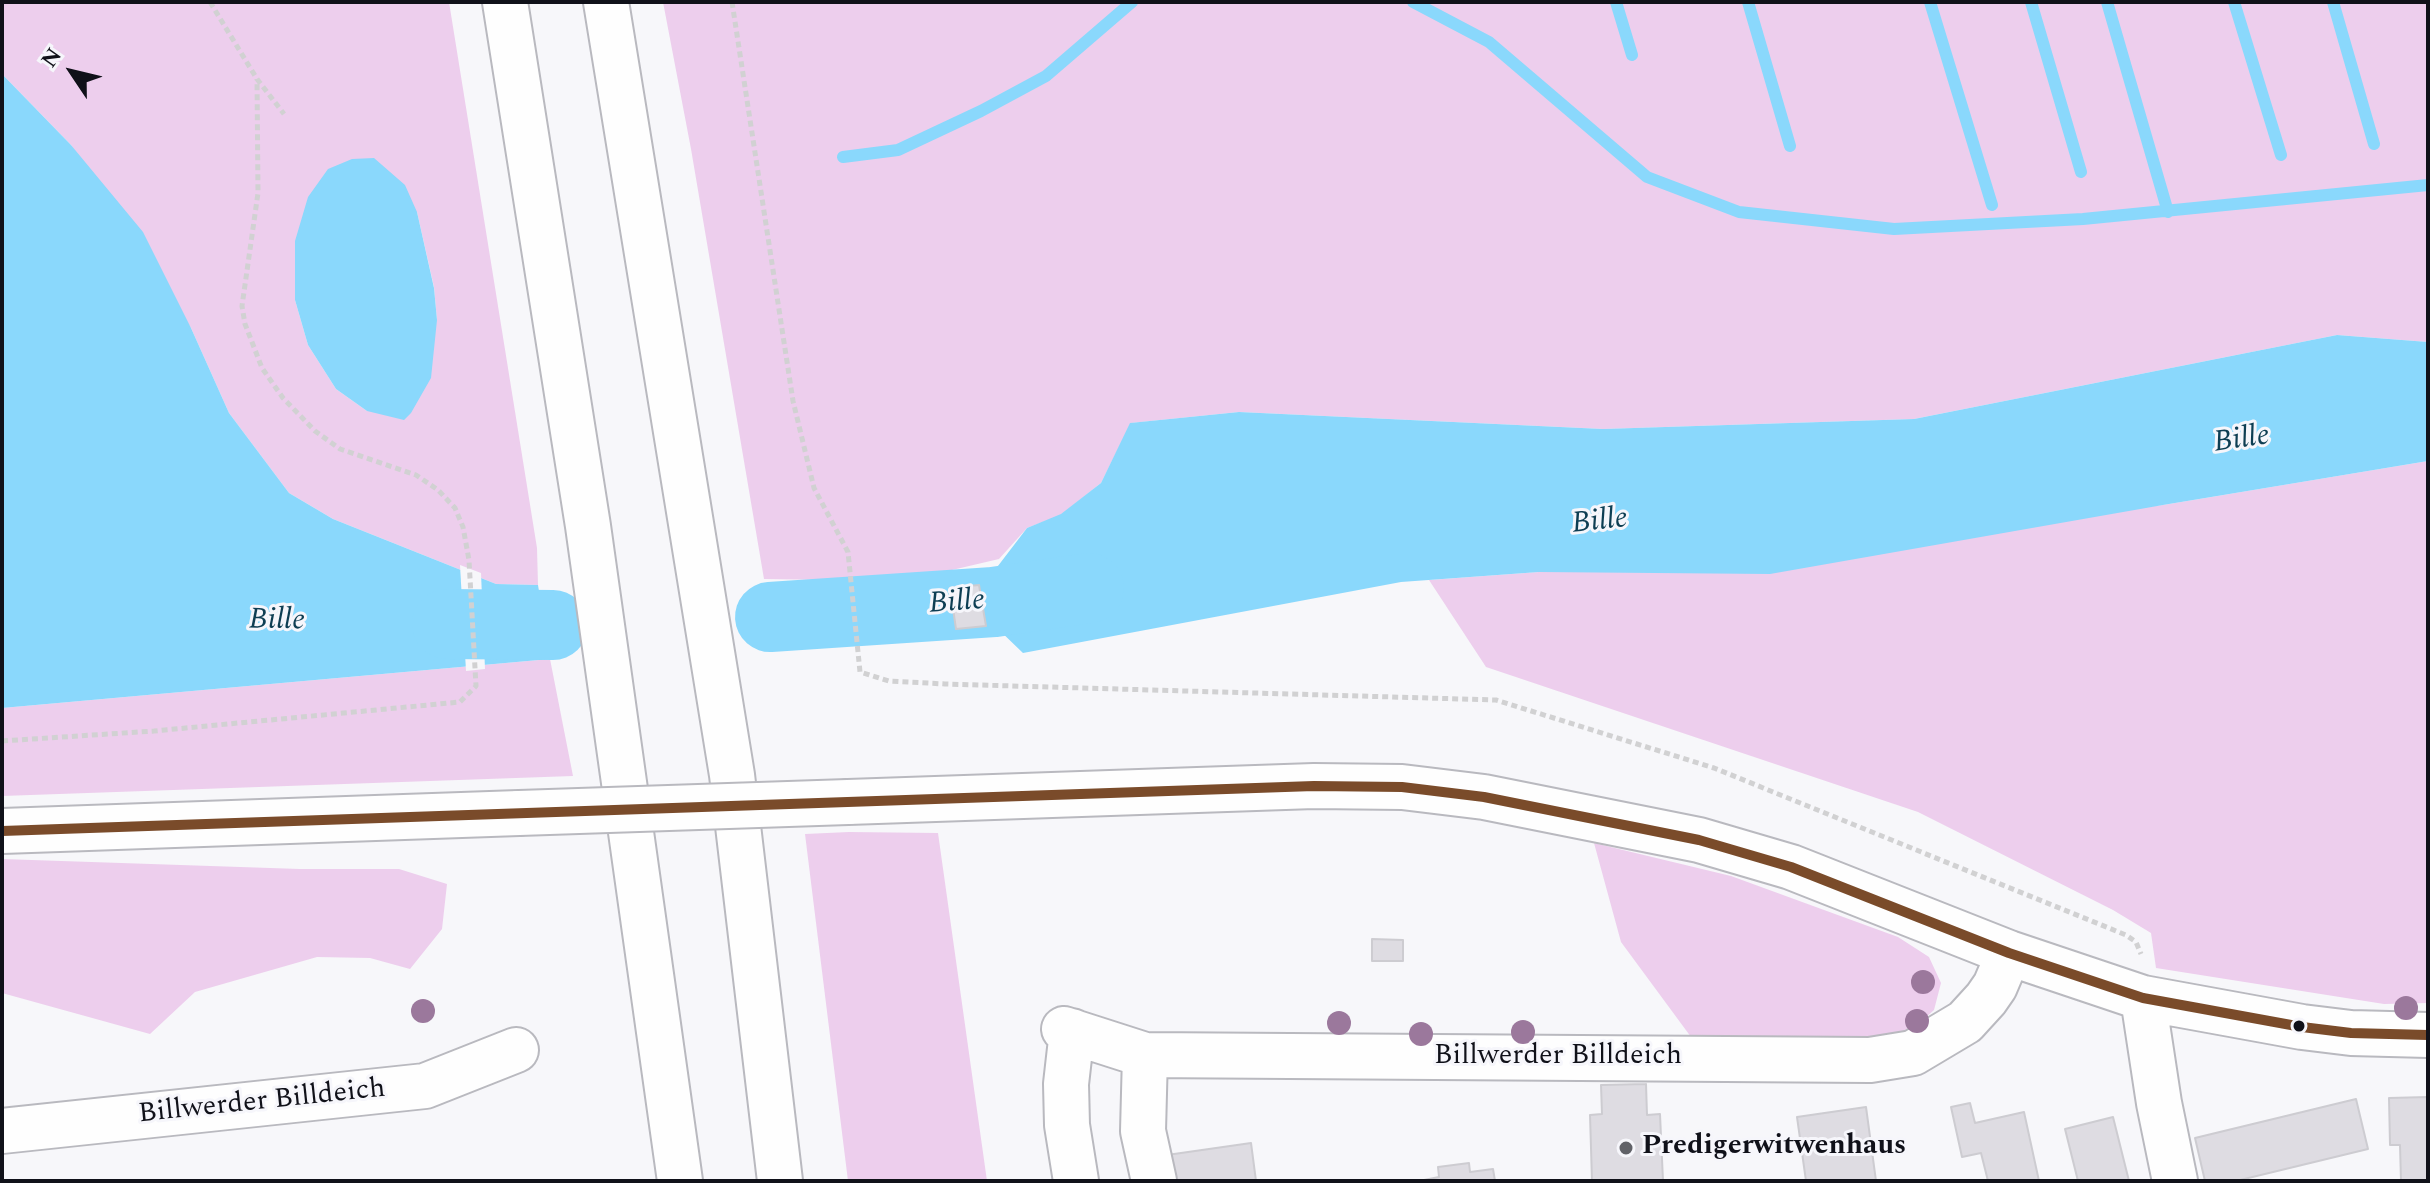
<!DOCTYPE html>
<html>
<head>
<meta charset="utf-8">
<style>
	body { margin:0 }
	#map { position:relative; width:2430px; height:1183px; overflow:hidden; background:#f7f7fa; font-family:Spectral,serif }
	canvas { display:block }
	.frame { position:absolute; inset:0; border:4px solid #101119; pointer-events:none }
	.north { position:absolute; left:32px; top:32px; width:80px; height:80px; -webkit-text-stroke:6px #f6f6fb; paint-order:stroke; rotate:305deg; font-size:22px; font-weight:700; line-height:32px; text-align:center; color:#101119 }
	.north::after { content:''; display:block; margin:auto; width:28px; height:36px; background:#101119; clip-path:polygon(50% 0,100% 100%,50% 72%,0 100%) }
</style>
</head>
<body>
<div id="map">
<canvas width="2430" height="1183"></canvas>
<div class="frame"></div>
<div class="north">N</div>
</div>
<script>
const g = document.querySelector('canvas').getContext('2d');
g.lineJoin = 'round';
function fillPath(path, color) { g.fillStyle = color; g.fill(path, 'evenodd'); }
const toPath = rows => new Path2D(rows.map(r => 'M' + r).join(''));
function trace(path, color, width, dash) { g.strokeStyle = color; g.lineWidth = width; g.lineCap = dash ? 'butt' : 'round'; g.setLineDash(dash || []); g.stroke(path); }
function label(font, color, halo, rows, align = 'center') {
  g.font = font + ' Spectral,serif'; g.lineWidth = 6; g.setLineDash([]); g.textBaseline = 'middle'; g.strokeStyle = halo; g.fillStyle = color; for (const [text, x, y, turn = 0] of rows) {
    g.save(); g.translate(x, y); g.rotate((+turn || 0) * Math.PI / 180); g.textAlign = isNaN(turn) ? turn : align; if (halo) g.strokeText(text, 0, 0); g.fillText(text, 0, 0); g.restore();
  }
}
const green = toPath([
	[2,2,449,2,537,548,538,585,496,584,333,519,289,493,229,413,191,328,71,145,2,74],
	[417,212,434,287,437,320,367,411,336,389,308,345,295,300,295,241],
	[663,2,2428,2,2428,342,2337,335,1914,419,1603,429,1239,412,1131,423,1101,483,1061,515,1027,528,999,559,905,581,764,579,691,149],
	[2428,461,2428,1003,2384,1004,2156,968,2151,933,2113,910,1918,812,1486,667,1429,580,1539,572,2163,505],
	[550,659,573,776,2,796,2,708],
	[849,832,938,833,987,1181,848,1181,805,834],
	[1594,843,1731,876,1898,937,1929,957,1941,983,1934,1010,1903,1038,1691,1037,1621,942],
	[2,859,300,869,399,869,447,884,442,929,410,969,370,958,317,957,195,992,150,1034,2,993]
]);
const water = toPath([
	[2,74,71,145,143,232,191,328,229,413,289,493,333,519,496,584,538,585,550,659,2,708],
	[374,158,405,185,417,212,434,288,437,320,431,378,411,413,404,420,367,411,336,389,308,345,295,300,295,241,308,197,328,169,352,159],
	[2337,335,2428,342,2428,461,2163,505,1770,574,1539,572,1401,582,1023,653,996,627,994,602,988,579,1027,528,1061,514,1101,483,1130,423,1239,412,1603,429,1914,419]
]);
const pier = toPath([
	[460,565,481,573,485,669,466,671]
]);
const stream = toPath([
	[1413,2,1489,42,1647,177,1739,212,1894,229,2083,219,2428,185],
	[1616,2,1632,55],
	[1748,2,1790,146],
	[1930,2,1992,205],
	[2031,2,2081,172],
	[2107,2,2168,212],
	[2234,2,2281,155],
	[2333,2,2374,144],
	[843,157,898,150,981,111,1046,76,1132,2]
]);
const river = toPath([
	[770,617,994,602,1089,588],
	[447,624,553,625]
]);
const building = toPath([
	[979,585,986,626,956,629,950,588,979,585],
	[1372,939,1403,940,1403,961,1372,961,1372,939],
	[1646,1084,1647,1115,1660,1114,1663,1181,1592,1181,1590,1115,1602,1114,1601,1085,1646,1084],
	[2428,1097,2428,1181,2401,1181,2400,1145,2390,1145,2389,1098,2428,1097],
	[2356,1099,2368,1149,2236,1181,2205,1181,2195,1138,2356,1099],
	[1970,1103,1975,1123,2024,1112,2039,1181,1988,1181,1981,1153,1962,1157,1951,1107,1970,1103],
	[1866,1107,1876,1181,1806,1181,1797,1117,1866,1107],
	[2113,1117,2129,1181,2078,1181,2065,1129,2113,1117],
	[1251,1143,1256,1181,1171,1181,1167,1155,1251,1143],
	[1469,1163,1470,1172,1493,1169,1495,1181,1419,1181,1439,1177,1438,1167,1469,1163]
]);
const path = toPath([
	[210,2,257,79,284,114],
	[732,2,793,401,814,488,848,552,860,672,889,681,945,684,1496,700,1714,768,2126,935,2136,942,2141,954],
	[2,741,154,731,460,702,476,686,469,560,463,527,455,508,438,490,416,475,340,449,315,431,283,398,262,368,245,324,242,306,258,193,257,79]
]);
const minor = toPath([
	[848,802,1314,786,1402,787,1484,797,1699,840,1791,867,2009,953,2143,998,2302,1027,2351,1033,2428,1035],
	[2,831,519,813],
	[2143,998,2159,1103,2175,1181],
	[1064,1029,1145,1055,1870,1060,1913,1053,1965,1022,1986,999,1995,986,2009,953],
	[1072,1031,1066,1084,1067,1125,1076,1181],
	[1145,1055,1143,1131,1154,1181],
	[2,1131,425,1086,516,1050]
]);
const highway = toPath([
	[505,2,588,526,680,1181],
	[606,2,732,775,780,1181]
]);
const minorBridge = toPath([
	[519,813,848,802]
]);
const bus1 = toPath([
	[2,831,1314,786,1402,787,1484,797,1699,840,1791,867,2009,953,2143,998,2302,1027,2351,1033,2428,1035]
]);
const trees = [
	[1923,982],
	[2406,1008],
	[423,1011],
	[1917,1021],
	[1339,1023],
	[1523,1032],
	[1421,1034]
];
const markers = [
	[2299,1026,7,"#101119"],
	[1626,1148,8,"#616268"]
];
const streetNames = [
	["Billwerder Billdeich",1558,1058],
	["Billwerder Billdeich",262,1103,-6]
];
const poiNames = [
	["Predigerwitwenhaus",1642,1148]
];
const waterNames = [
	["Bille",2242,441,-8],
	["Bille",1600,523,-6],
	["Bille",957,604,-4],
	["Bille",277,622,1]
];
fillPath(green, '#edceed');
fillPath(water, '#8ad8fc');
fillPath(pier, '#f7f7fa');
trace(stream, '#8ad8fc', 12);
trace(river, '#8ad8fc', 70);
fillPath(building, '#dedce2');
trace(building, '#cdccd1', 2);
trace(minor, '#b9b9bf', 48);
trace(highway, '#b9b9bf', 48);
trace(path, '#d1d1d2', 5, [6, 4]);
trace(minor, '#fefefe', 44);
trace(highway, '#fefefe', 44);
trace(minorBridge, '#b9b9bf', 48, []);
trace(minorBridge, '#fefefe', 44);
trace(bus1, '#7a4b2a', 10);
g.fillStyle = '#9b789c';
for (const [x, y] of trees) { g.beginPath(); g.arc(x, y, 12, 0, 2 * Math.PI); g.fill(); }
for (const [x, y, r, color] of markers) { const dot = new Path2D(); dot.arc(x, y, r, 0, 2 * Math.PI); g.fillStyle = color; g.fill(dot); trace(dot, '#f6f6fb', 3); }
label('28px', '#101119', '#f6f6fb', streetNames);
label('bold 28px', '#101119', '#f6f6fb', poiNames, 'left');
label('italic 30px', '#0e3e53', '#f6f6fb', waterNames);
</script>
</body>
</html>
